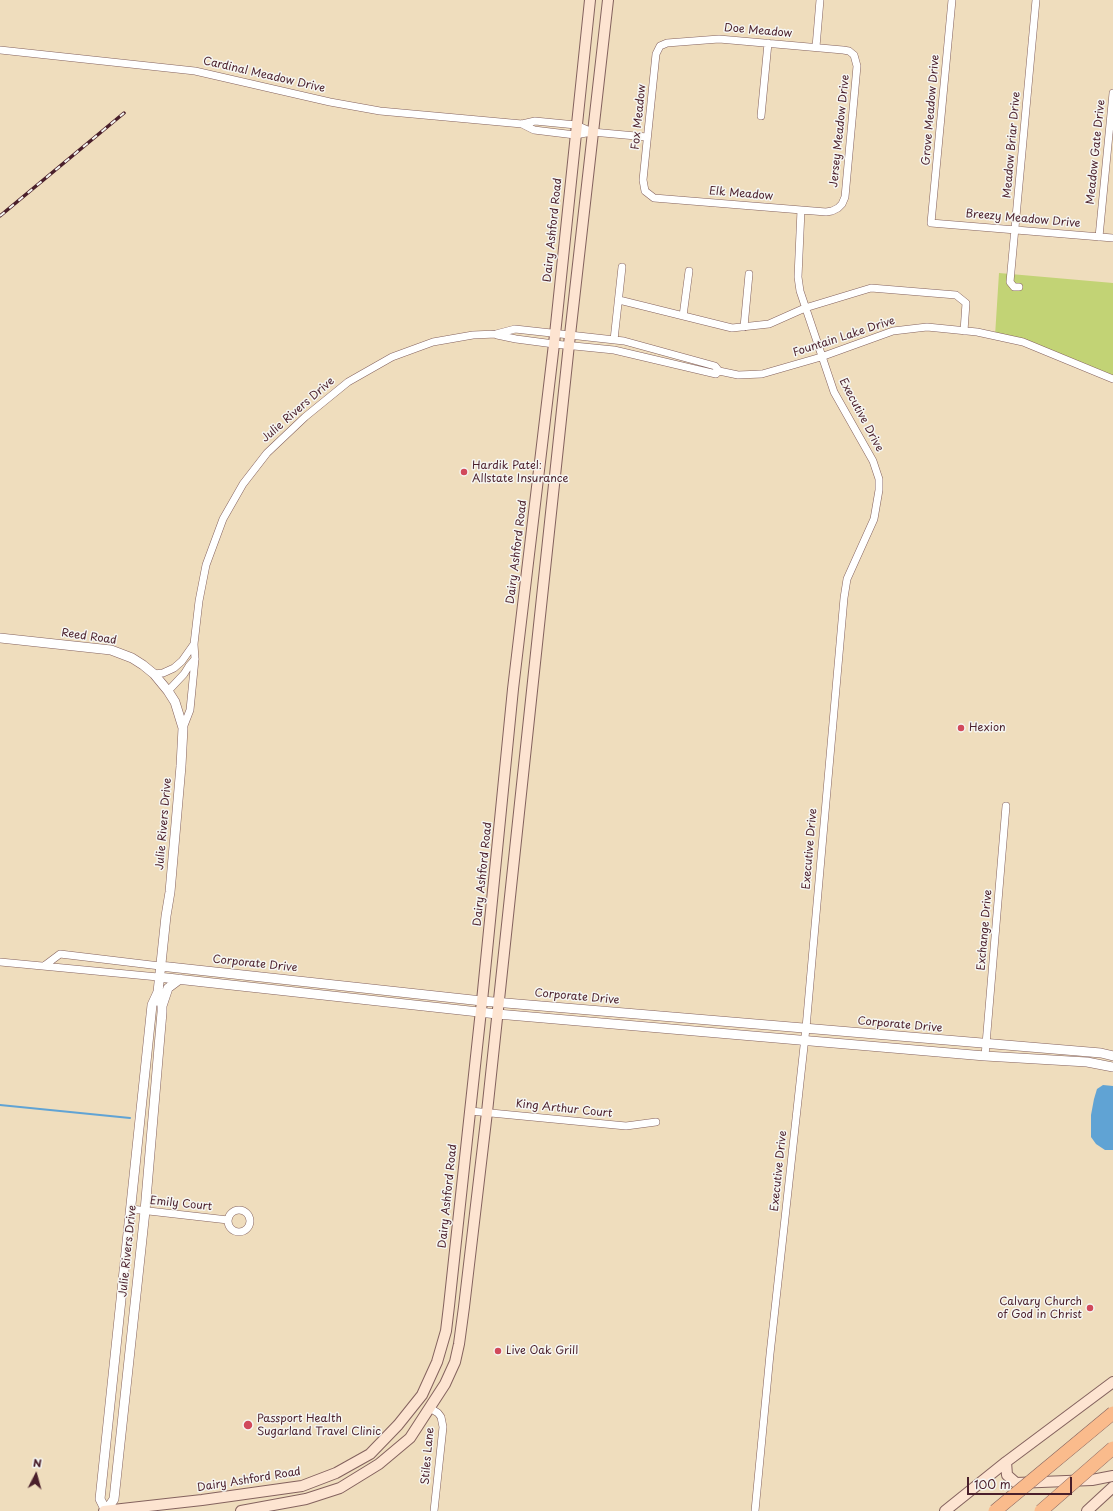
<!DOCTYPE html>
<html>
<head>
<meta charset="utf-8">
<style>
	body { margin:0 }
	#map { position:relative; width:1113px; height:1511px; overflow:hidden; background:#efddbd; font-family:"Playpen Sans",sans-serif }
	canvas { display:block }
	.north { position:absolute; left:16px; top:1455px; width:40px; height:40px; -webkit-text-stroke:3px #f6f6f2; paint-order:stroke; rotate:6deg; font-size:11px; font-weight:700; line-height:16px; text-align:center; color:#4a1f2b }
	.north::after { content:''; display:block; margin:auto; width:14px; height:18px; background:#4a1f2b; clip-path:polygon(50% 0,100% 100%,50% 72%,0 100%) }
	.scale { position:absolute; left:967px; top:1477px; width:105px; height:18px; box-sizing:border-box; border:2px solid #4a1f2b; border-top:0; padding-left:5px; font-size:12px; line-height:14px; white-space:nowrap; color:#4a1f2b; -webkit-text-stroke:3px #f6f6f2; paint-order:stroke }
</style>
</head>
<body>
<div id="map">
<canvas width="1113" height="1511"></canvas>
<div class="north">N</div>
<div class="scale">100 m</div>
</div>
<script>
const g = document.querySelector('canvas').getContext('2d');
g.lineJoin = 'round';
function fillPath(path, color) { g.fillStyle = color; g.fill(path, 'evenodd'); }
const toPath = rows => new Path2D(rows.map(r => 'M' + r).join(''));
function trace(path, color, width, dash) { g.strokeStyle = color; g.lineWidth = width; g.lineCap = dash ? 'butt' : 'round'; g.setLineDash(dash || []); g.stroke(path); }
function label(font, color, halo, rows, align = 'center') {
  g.font = font + ' "Playpen Sans",sans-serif'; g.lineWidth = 3; g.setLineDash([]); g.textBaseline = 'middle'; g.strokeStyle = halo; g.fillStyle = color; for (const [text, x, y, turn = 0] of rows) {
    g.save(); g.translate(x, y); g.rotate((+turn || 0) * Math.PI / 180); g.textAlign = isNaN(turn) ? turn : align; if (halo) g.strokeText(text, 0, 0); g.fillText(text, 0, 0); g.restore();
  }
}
const green = toPath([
	[999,273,1113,283,1113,379,1067,360,995,336]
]);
const water = toPath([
	[1103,1085,1113,1086,1113,1150,1105,1150,1096,1144,1091,1137,1091,1115,1094,1099,1097,1089]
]);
const stream = toPath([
	[0,1105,130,1118]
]);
const minor = toPath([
	[952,0,931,223,1113,238],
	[719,39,843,50,849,51,854,55,857,66,845,197,842,204,838,208,832,211,826,212,654,198,645,191,643,180,656,54,660,46,667,43,719,39],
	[816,47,820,0],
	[0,50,195,71,330,102,380,111,522,124,535,121,576,125,592,132],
	[761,116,768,43],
	[522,124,534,130,575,135,592,132,647,137],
	[1099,237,1113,93],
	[1019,287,1014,287,1010,282,1036,0],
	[619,300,732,328,769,324,805,308,871,288,956,295,966,303,964,331],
	[683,316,689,271],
	[744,327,749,274],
	[497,335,516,339,554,344,614,350,716,374,719,371],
	[614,340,622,267],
	[154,674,163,673,174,668,182,661,194,644],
	[168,691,184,674,189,666,195,659],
	[183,728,190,710,195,659,194,644,199,601,206,565,223,519,243,484,267,453,305,417,348,382,392,357,433,342,473,335,496,334,515,329,624,341,715,366,719,371,738,375,762,374,821,357,893,331,927,327,977,332,1023,342,1113,379],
	[0,962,158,977],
	[44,966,60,954,160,966],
	[985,1056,1006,806],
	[470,1111,626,1126,656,1122],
	[131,1209,228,1220],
	'228 1221a11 11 0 1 1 22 0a11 11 0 1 1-22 0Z',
	[430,1408,438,1413,441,1417,443,1427,434,1511],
	[755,1511,770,1354,806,1028,844,598,847,579,874,519,879,490,879,479,873,461,834,392,800,291,798,277,801,210]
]);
const tertiary = toPath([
	[0,638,111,650,132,658,143,665,154,674,168,691,175,702,183,728,181,766,170,892,166,916,158,992,152,1005,100,1499,106,1511],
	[160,966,482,1001,1101,1053,1113,1056],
	[158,977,497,1014,985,1056,1087,1062,1113,1067],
	[162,1006,168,988,180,979],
	[106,1511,114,1499,145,1211,162,1012,162,1006,158,992]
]);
const secondary = toPath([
	[1006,1462,1007,1475,1016,1483,1092,1480,1113,1476],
	[104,1511,202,1500,302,1486,336,1473,370,1454,398,1425,422,1395,437,1362,446,1331,449,1306,482,1001,513,689,554,344,590,0],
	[241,1511,306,1499,340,1488,379,1464,410,1438,445,1384,455,1362,459,1344,464,1307,487,1112,570,335,608,0],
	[945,1511,1006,1462,1113,1382],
	[1087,1511,1113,1487]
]);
const rail = toPath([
	[0,216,124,113]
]);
const motorwayBridge = toPath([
	[995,1511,1113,1413],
	[1041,1511,1113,1448]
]);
const markers = [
	[464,472,4,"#d1495b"],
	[961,728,4,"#d1495b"],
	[1090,1308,4,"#d1495b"],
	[498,1351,4,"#d1495b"],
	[248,1425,5,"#d1495b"]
];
const streetNames = [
	["Doe Meadow",758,31,5],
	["Cardinal Meadow Drive",264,75,13],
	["Grove Meadow Drive",931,110,-85],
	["Fox Meadow",639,117,-84],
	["Jersey Meadow Drive",840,131,-84],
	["Meadow Briar Drive",1012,145,-85],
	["Meadow Gate Drive",1096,152,-84],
	["Elk Meadow",741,194,5],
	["Breezy Meadow Drive",1023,219,5],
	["Dairy Ashford Road",553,230,-84],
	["Fountain Lake Drive",844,337,-18],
	["Julie Rivers Drive",298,410,-41],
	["Executive Drive",861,415,62],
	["Dairy Ashford Road",517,552,-83],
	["Reed Road",89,637,8],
	["Julie Rivers Drive",164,824,-85],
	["Executive Drive",810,849,-85],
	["Dairy Ashford Road",483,874,-84],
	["Exchange Drive",985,930,-85],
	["Corporate Drive",255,964,6],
	["Corporate Drive",577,997,5],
	["Corporate Drive",900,1025,5],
	["King Arthur Court",564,1109,6],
	["Executive Drive",779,1171,-84],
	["Dairy Ashford Road",448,1196,-84],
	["Emily Court",181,1204,6],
	["Julie Rivers Drive",128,1251,-84],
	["Stiles Lane",428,1456,-85],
	["Dairy Ashford Road",249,1480,-9]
];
const poiNames = [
	["Hardik Patel:",472,466],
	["Allstate Insurance",472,479],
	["Hexion",969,728],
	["Calvary Church",1082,1302,"right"],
	["of God in Christ",1082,1315,"right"],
	["Live Oak Grill",506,1351],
	["Passport Health",257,1419],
	["Sugarland Travel Clinic",257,1432]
];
fillPath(green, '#c2d375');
fillPath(water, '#60a3d4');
trace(stream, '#60a3d4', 2);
trace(minor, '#84625e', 8);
trace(tertiary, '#84625e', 10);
trace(secondary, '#84625e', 12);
trace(minor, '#fff', 7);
trace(tertiary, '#fff', 9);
trace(secondary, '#fde4d1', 10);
trace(rail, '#4a1f2b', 3.5);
trace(rail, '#f6f6f2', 2, [6]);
trace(motorwayBridge, '#84625e', 14, []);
trace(motorwayBridge, '#fabb8c', 13);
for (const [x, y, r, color] of markers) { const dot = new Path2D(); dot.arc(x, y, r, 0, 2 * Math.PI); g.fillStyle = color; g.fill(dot); trace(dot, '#f6f6f2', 1.5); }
label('11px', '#4a1f2b', '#f6f6f2', streetNames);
label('11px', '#4a1f2b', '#f6f6f2', poiNames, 'left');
</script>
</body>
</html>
